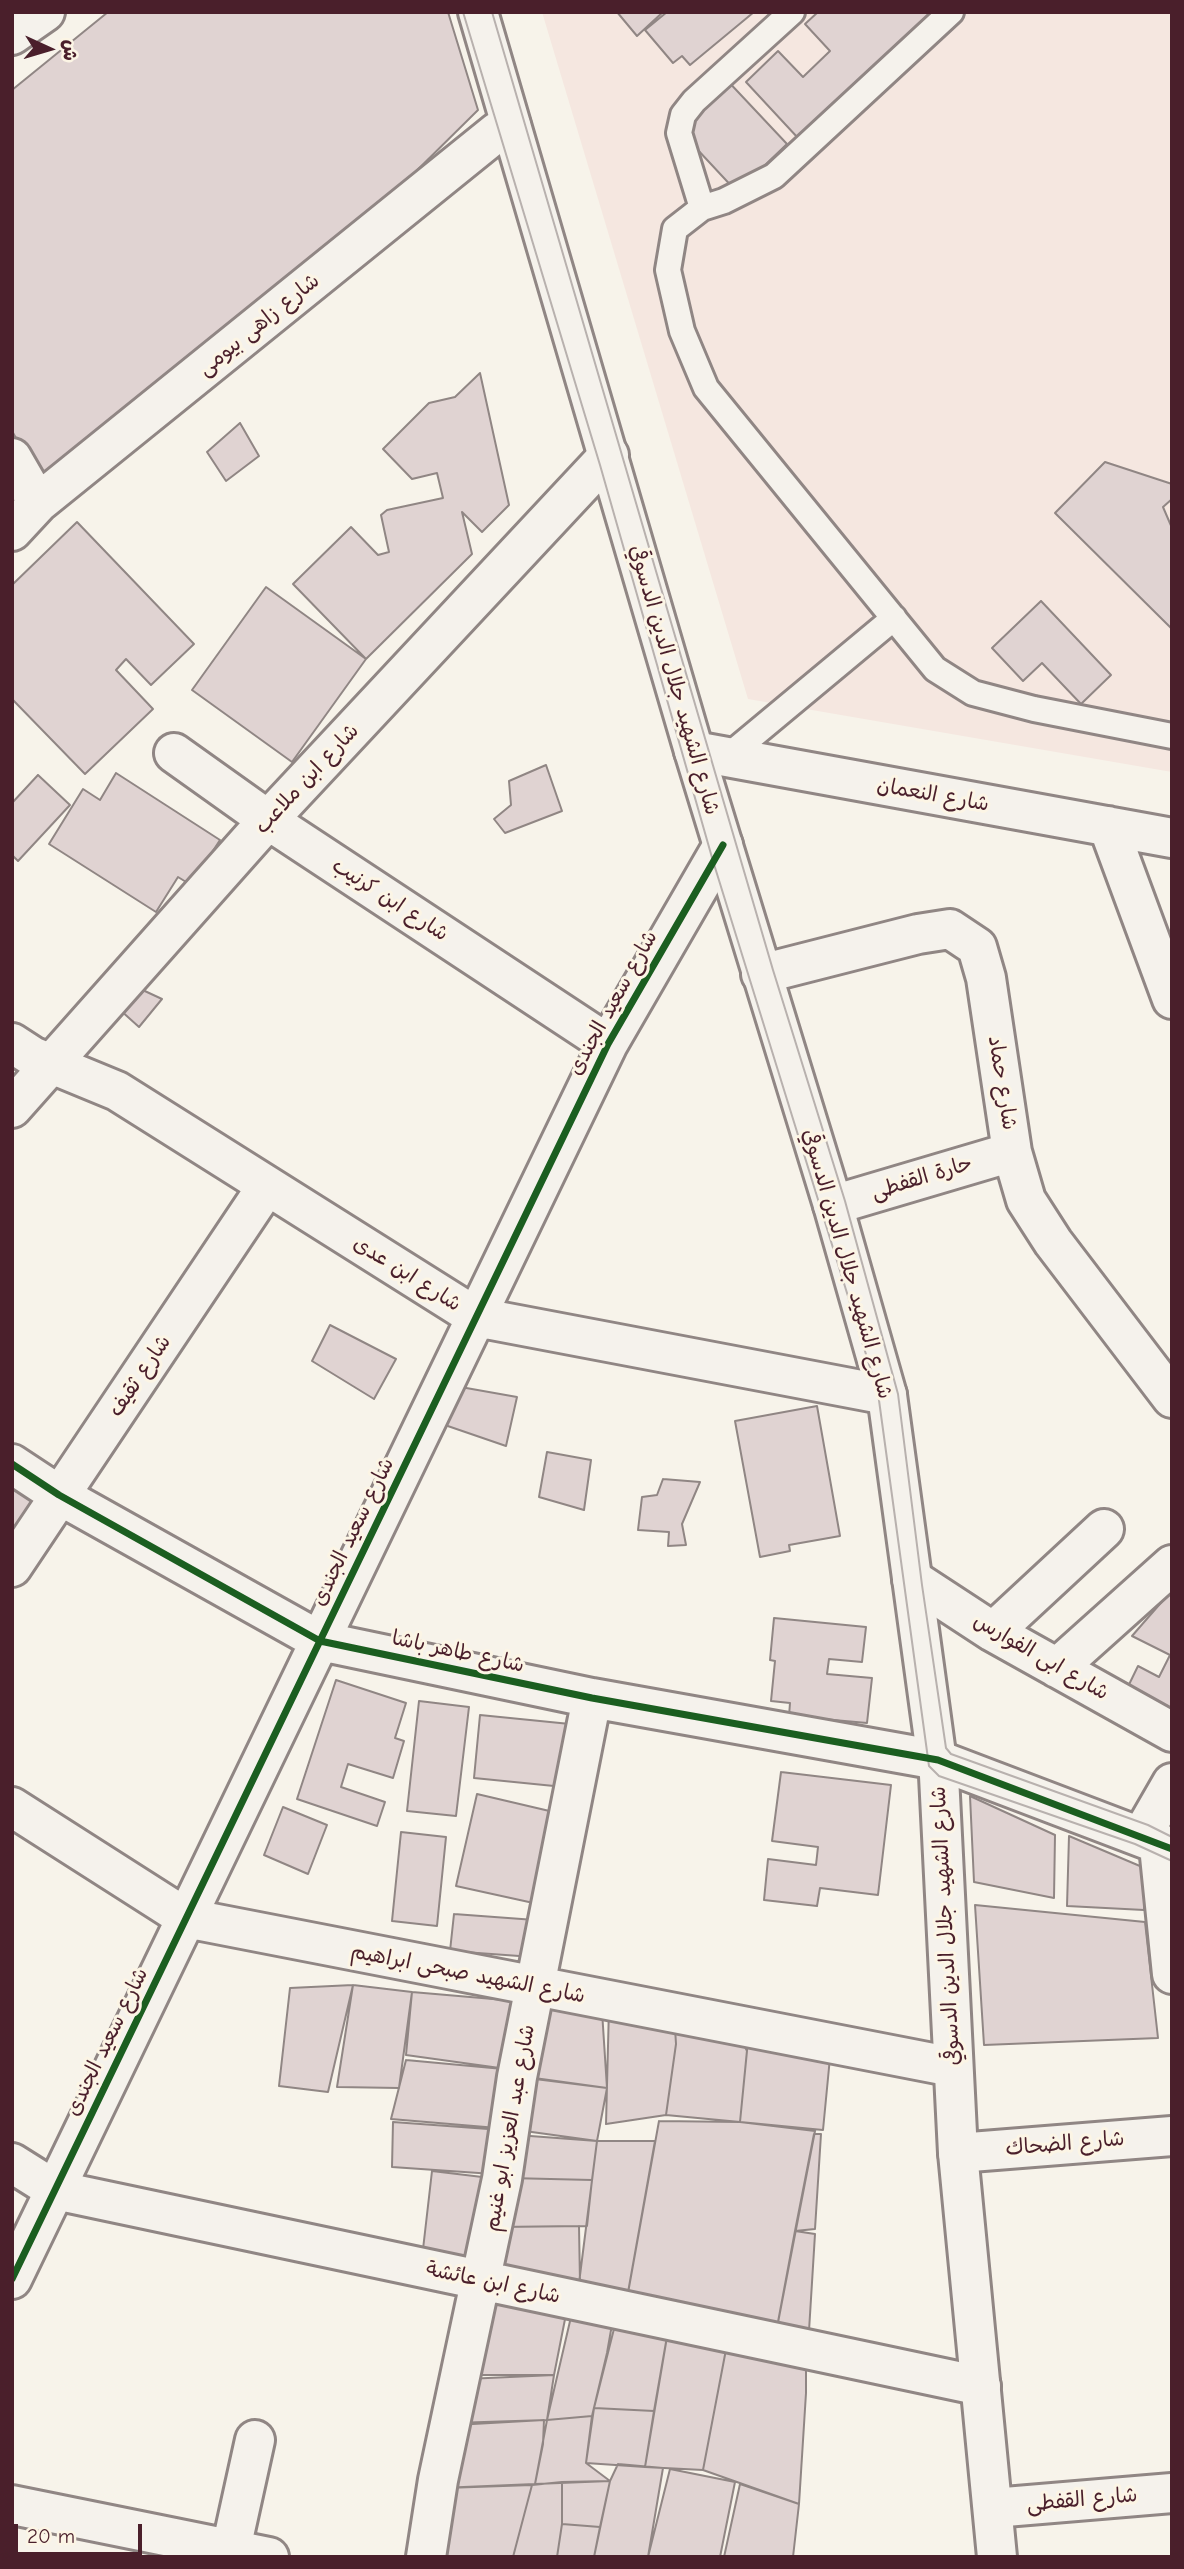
<!DOCTYPE html>
<html>
<head>
<meta charset="utf-8">
<style>
	body { margin:0 }
	#map { position:relative; width:1184px; height:2569px; overflow:hidden; background:#f7f3ea; font-family:"Comic Neue","Playpen Sans Arabic",sans-serif }
	canvas { display:block }
	.frame { position:absolute; inset:0; border:14px solid #4a1f2b; pointer-events:none }
	.north { position:absolute; left:14px; top:14px; width:70px; height:70px; -webkit-text-stroke:5px #fcf5e5; paint-order:stroke; rotate:94deg; font-size:19px; font-weight:700; line-height:28px; text-align:center; color:#4a1f2b }
	.north::after { content:''; display:block; margin:auto; width:24px; height:32px; background:#4a1f2b; clip-path:polygon(50% 0,100% 100%,50% 72%,0 100%) }
	.scale { position:absolute; left:14px; top:2524px; width:128px; height:32px; box-sizing:border-box; border:4px solid #4a1f2b; border-top:0; padding-left:9px; font-size:21px; line-height:24px; white-space:nowrap; color:#4a1f2b; -webkit-text-stroke:5px #fcf5e5; paint-order:stroke }
</style>
</head>
<body>
<div id="map">
<canvas width="1184" height="2569"></canvas>
<div class="frame"></div>
<div class="north">ش</div>
<div class="scale">20 m</div>
</div>
<script>
const g = document.querySelector('canvas').getContext('2d');
g.lineJoin = 'round';
function fillPath(path, color) { g.fillStyle = color; g.fill(path, 'evenodd'); }
const toPath = rows => new Path2D(rows.map(r => 'M' + r).join(''));
function trace(path, color, width, dash) { g.strokeStyle = color; g.lineWidth = width; g.lineCap = dash ? 'butt' : 'round'; g.setLineDash(dash || []); g.stroke(path); }
function label(font, color, halo, rows, align = 'center') {
  g.font = font + ' "Comic Neue","Playpen Sans Arabic",sans-serif'; g.lineWidth = 6; g.setLineDash([]); g.textBaseline = 'middle'; g.strokeStyle = halo; g.fillStyle = color; for (const [text, x, y, turn = 0] of rows) {
    g.save(); g.translate(x, y); g.rotate((+turn || 0) * Math.PI / 180); g.textAlign = isNaN(turn) ? turn : align; if (halo) g.strokeText(text, 0, 0); g.fillText(text, 0, 0); g.restore();
  }
}
const built = toPath([
	[542,12,1172,12,1172,772,748,699]
]);
const building = toPath([
	[108,12,448,12,478,110,388,199,42,484,12,431,12,90,108,12],
	[617,12,663,12,637,36,617,12],
	[667,12,754,12,690,65,682,56,673,63,645,30,667,12],
	[818,12,932,12,798,138,746,82,778,51,803,77,830,51,805,24,818,12],
	[724,77,787,144,737,192,682,133,724,77],
	[480,373,509,505,482,532,462,512,472,554,366,659,293,584,351,527,378,555,389,552,381,515,387,510,443,498,437,473,412,479,383,449,429,403,455,397,480,373],
	[240,423,259,456,226,481,207,452,240,423],
	[1105,462,1172,484,1172,499,1163,507,1172,528,1172,629,1055,513,1105,462],
	[77,522,194,644,151,685,126,659,116,670,153,709,85,774,12,699,12,585,77,522],
	[266,587,366,659,292,762,192,690,266,587],
	[1041,601,1111,675,1081,704,1042,663,1023,681,992,648,1041,601],
	[546,765,562,811,505,833,494,819,511,805,509,781,546,765],
	[116,773,220,840,191,885,178,877,156,912,49,844,83,789,100,800,116,773],
	[38,775,70,805,18,861,12,855,12,803,38,775],
	[134,986,162,999,139,1027,119,1009,134,986],
	[330,1325,396,1359,374,1399,312,1361,330,1325],
	[455,1386,517,1397,506,1446,439,1423,455,1386],
	[817,1406,840,1536,789,1545,790,1551,760,1557,735,1421,817,1406],
	[547,1452,591,1460,584,1510,539,1497,547,1452],
	[663,1479,700,1482,682,1524,686,1545,668,1546,669,1532,638,1530,642,1497,657,1495,663,1479],
	[12,1482,41,1498,12,1549,12,1482],
	[1172,1590,1172,1726,1121,1701,1138,1666,1159,1677,1170,1655,1132,1636,1172,1590],
	[774,1618,866,1627,862,1662,829,1659,827,1674,872,1678,867,1723,789,1716,790,1703,771,1701,775,1661,770,1660,774,1618],
	[336,1680,406,1703,395,1738,404,1741,393,1778,348,1764,341,1787,385,1802,377,1826,297,1799,336,1680],
	[419,1701,469,1707,456,1816,407,1811,419,1701],
	[480,1715,570,1724,564,1787,474,1778,480,1715],
	[781,1772,891,1785,878,1895,820,1888,817,1906,764,1900,768,1859,816,1865,818,1847,772,1841,781,1772],
	[477,1794,558,1813,538,1904,456,1886,477,1794],
	[970,1796,1055,1835,1054,1898,974,1882,970,1796],
	[283,1807,327,1825,308,1874,264,1855,283,1807],
	[401,1832,446,1837,437,1926,392,1921,401,1832],
	[1069,1836,1147,1869,1144,1910,1067,1906,1069,1836],
	[975,1905,1145,1922,1158,2038,984,2045,975,1905],
	[454,1914,535,1920,533,1957,450,1951,454,1914],
	[353,1985,412,1992,399,2088,337,2087,353,1985],
	[353,1985,328,2092,279,2086,290,1988,353,1985],
	[412,1992,528,2002,514,2070,406,2055,412,1992],
	[541,2005,602,2011,607,2088,527,2077,541,2005],
	[609,2007,675,2028,676,2044,666,2115,606,2124,609,2007],
	[675,2028,738,2032,747,2051,740,2122,666,2115,676,2044,675,2028],
	[748,2040,831,2047,823,2130,740,2122,748,2040],
	[406,2060,514,2070,509,2129,391,2119,406,2060],
	[519,2077,607,2088,597,2141,510,2129,519,2077],
	[659,2121,740,2122,815,2131,775,2338,626,2304,659,2121],
	[393,2122,502,2130,493,2174,392,2167,393,2122],
	[814,2134,821,2134,815,2229,795,2231,814,2134],
	[517,2135,597,2141,592,2180,509,2178,517,2135],
	[597,2141,655,2141,627,2298,578,2291,597,2141],
	[432,2171,499,2179,481,2275,422,2258,432,2171],
	[509,2178,592,2180,587,2226,498,2227,509,2178],
	[579,2226,580,2283,484,2275,498,2227,579,2226],
	[795,2231,815,2234,808,2347,775,2338,795,2231],
	[484,2285,568,2304,554,2375,465,2375,484,2285],
	[574,2304,614,2313,607,2353,592,2416,547,2420,574,2304],
	[618,2313,669,2325,654,2411,594,2408,618,2313],
	[669,2325,728,2339,703,2470,645,2467,669,2325],
	[728,2339,806,2354,806,2393,799,2504,703,2470,728,2339],
	[554,2375,547,2420,453,2423,466,2379,554,2375],
	[594,2408,654,2411,645,2467,586,2463,594,2408],
	[592,2416,586,2463,610,2481,535,2484,547,2420,592,2416],
	[544,2420,543,2444,535,2484,440,2488,455,2425,544,2420],
	[618,2464,663,2468,648,2557,594,2557,610,2481,618,2464],
	[670,2469,735,2482,720,2557,648,2557,670,2469],
	[610,2481,600,2527,562,2524,562,2482,610,2481],
	[562,2482,562,2524,557,2557,513,2557,532,2485,562,2482],
	[740,2484,799,2504,793,2557,724,2557,740,2484],
	[532,2485,513,2557,431,2557,445,2488,532,2485],
	[562,2524,600,2527,594,2557,557,2557,562,2524]
]);
const lane = toPath([
	[951,12,774,176,724,201,702,208,675,229,668,270,682,331,706,388,935,669,973,693,1034,709,1172,736],
	[702,208,679,133,683,115,694,101,792,12],
	[727,757,894,618]
]);
const street = toPath([
	[12,35,45,12],
	[12,458,38,503],
	[12,531,38,503,497,132,511,126],
	[694,751,1172,838],
	[174,753,268,820,608,1044],
	[1108,826,1172,999],
	[761,974,918,934,950,929,977,947,986,978,1012,1152,1026,1200,1053,1242,1172,1398],
	[12,1043,32,1056,117,1091,476,1317,887,1395],
	[12,1108,268,820,609,455],
	[833,1205,1012,1152],
	[12,1464,59,1495,320,1641,592,1698,938,1760,1172,1849],
	[12,1567,267,1186],
	[912,1579,993,1632,1172,1732],
	[993,1632,1104,1529],
	[1057,1668,1172,1565],
	[12,1807,186,1918,953,2067],
	[1142,1835,1172,1783],
	[1165,1845,1160,1856,1172,1974],
	[958,2153,1172,2136],
	[12,2163,55,2190,981,2386],
	[12,2279,608,1044,723,845],
	[12,2505,269,2557],
	[993,2508,1172,2493],
	[231,2549,255,2440],
	[426,2557,438,2480,502,2179,517,2077,592,1698]
]);
const secondary = toPath([
	[478,12,694,751,833,1205,887,1395,939,1776,958,2153,997,2557]
]);
const tram = toPath([
	[463,12,600,465,713,861,878,1393,929,1766,939,1776,1135,1844,1172,1861],
	[492,12,773,970,845,1201,898,1394,922,1585,946,1748,951,1754,1148,1825,1172,1837]
]);
const cycleway = toPath([
	[12,1464,59,1495,320,1641,592,1698,938,1760,1172,1849],
	[12,2279,608,1044,723,845]
]);
const streetNames = [
	["شارع زاهى بيومى",259,325,-39],
	["شارع الشهيد جلال الدين الدسوقي",674,680,74],
	["شارع ابن ملاعب",307,779,-47],
	["شارع النعمان",933,795,10],
	["شارع ابن كرنيب",390,900,33],
	["شارع سعيد الجندى",613,1003,-61],
	["شارع حماد",1002,1083,81],
	["حارة القفطى",922,1178,-17],
	["شارع الشهيد جلال الدين الدسوقي",847,1264,74],
	["شارع ابن عدى",407,1274,32],
	["شارع ثقيف",140,1376,-56],
	["شارع سعيد الجندى",353,1532,-64],
	["شارع طاهر باشا",458,1652,12],
	["شارع ابى الفوارس",1041,1657,30],
	["شارع الشهيد جلال الدين الدسوقي",946,1926,-93],
	["شارع الشهيد صبحى ابراهيم",468,1974,11],
	["شارع سعيد الجندى",107,2042,-64],
	["شارع عبد العزيز ابو غنيم",510,2128,-80],
	["شارع الضحاك",1065,2144,-5],
	["شارع ابن عائشة",493,2283,12],
	["شارع القفطى",1082,2500,-5]
];
fillPath(built, '#f5e7e0');
fillPath(building, '#e0d3d2');
trace(building, '#908684', 2);
trace(lane, '#908684', 30);
trace(street, '#908684', 44);
trace(secondary, '#908684', 44);
trace(lane, '#f5f2ec', 24);
trace(street, '#f5f2ec', 38);
trace(secondary, '#f5f2ec', 38);
trace(tram, '#b8b1ae', 2);
trace(cycleway, '#1b5e20', 7);
label('21px', '#4a1f2b', '#fcf5e5', streetNames);
</script>
</body>
</html>
